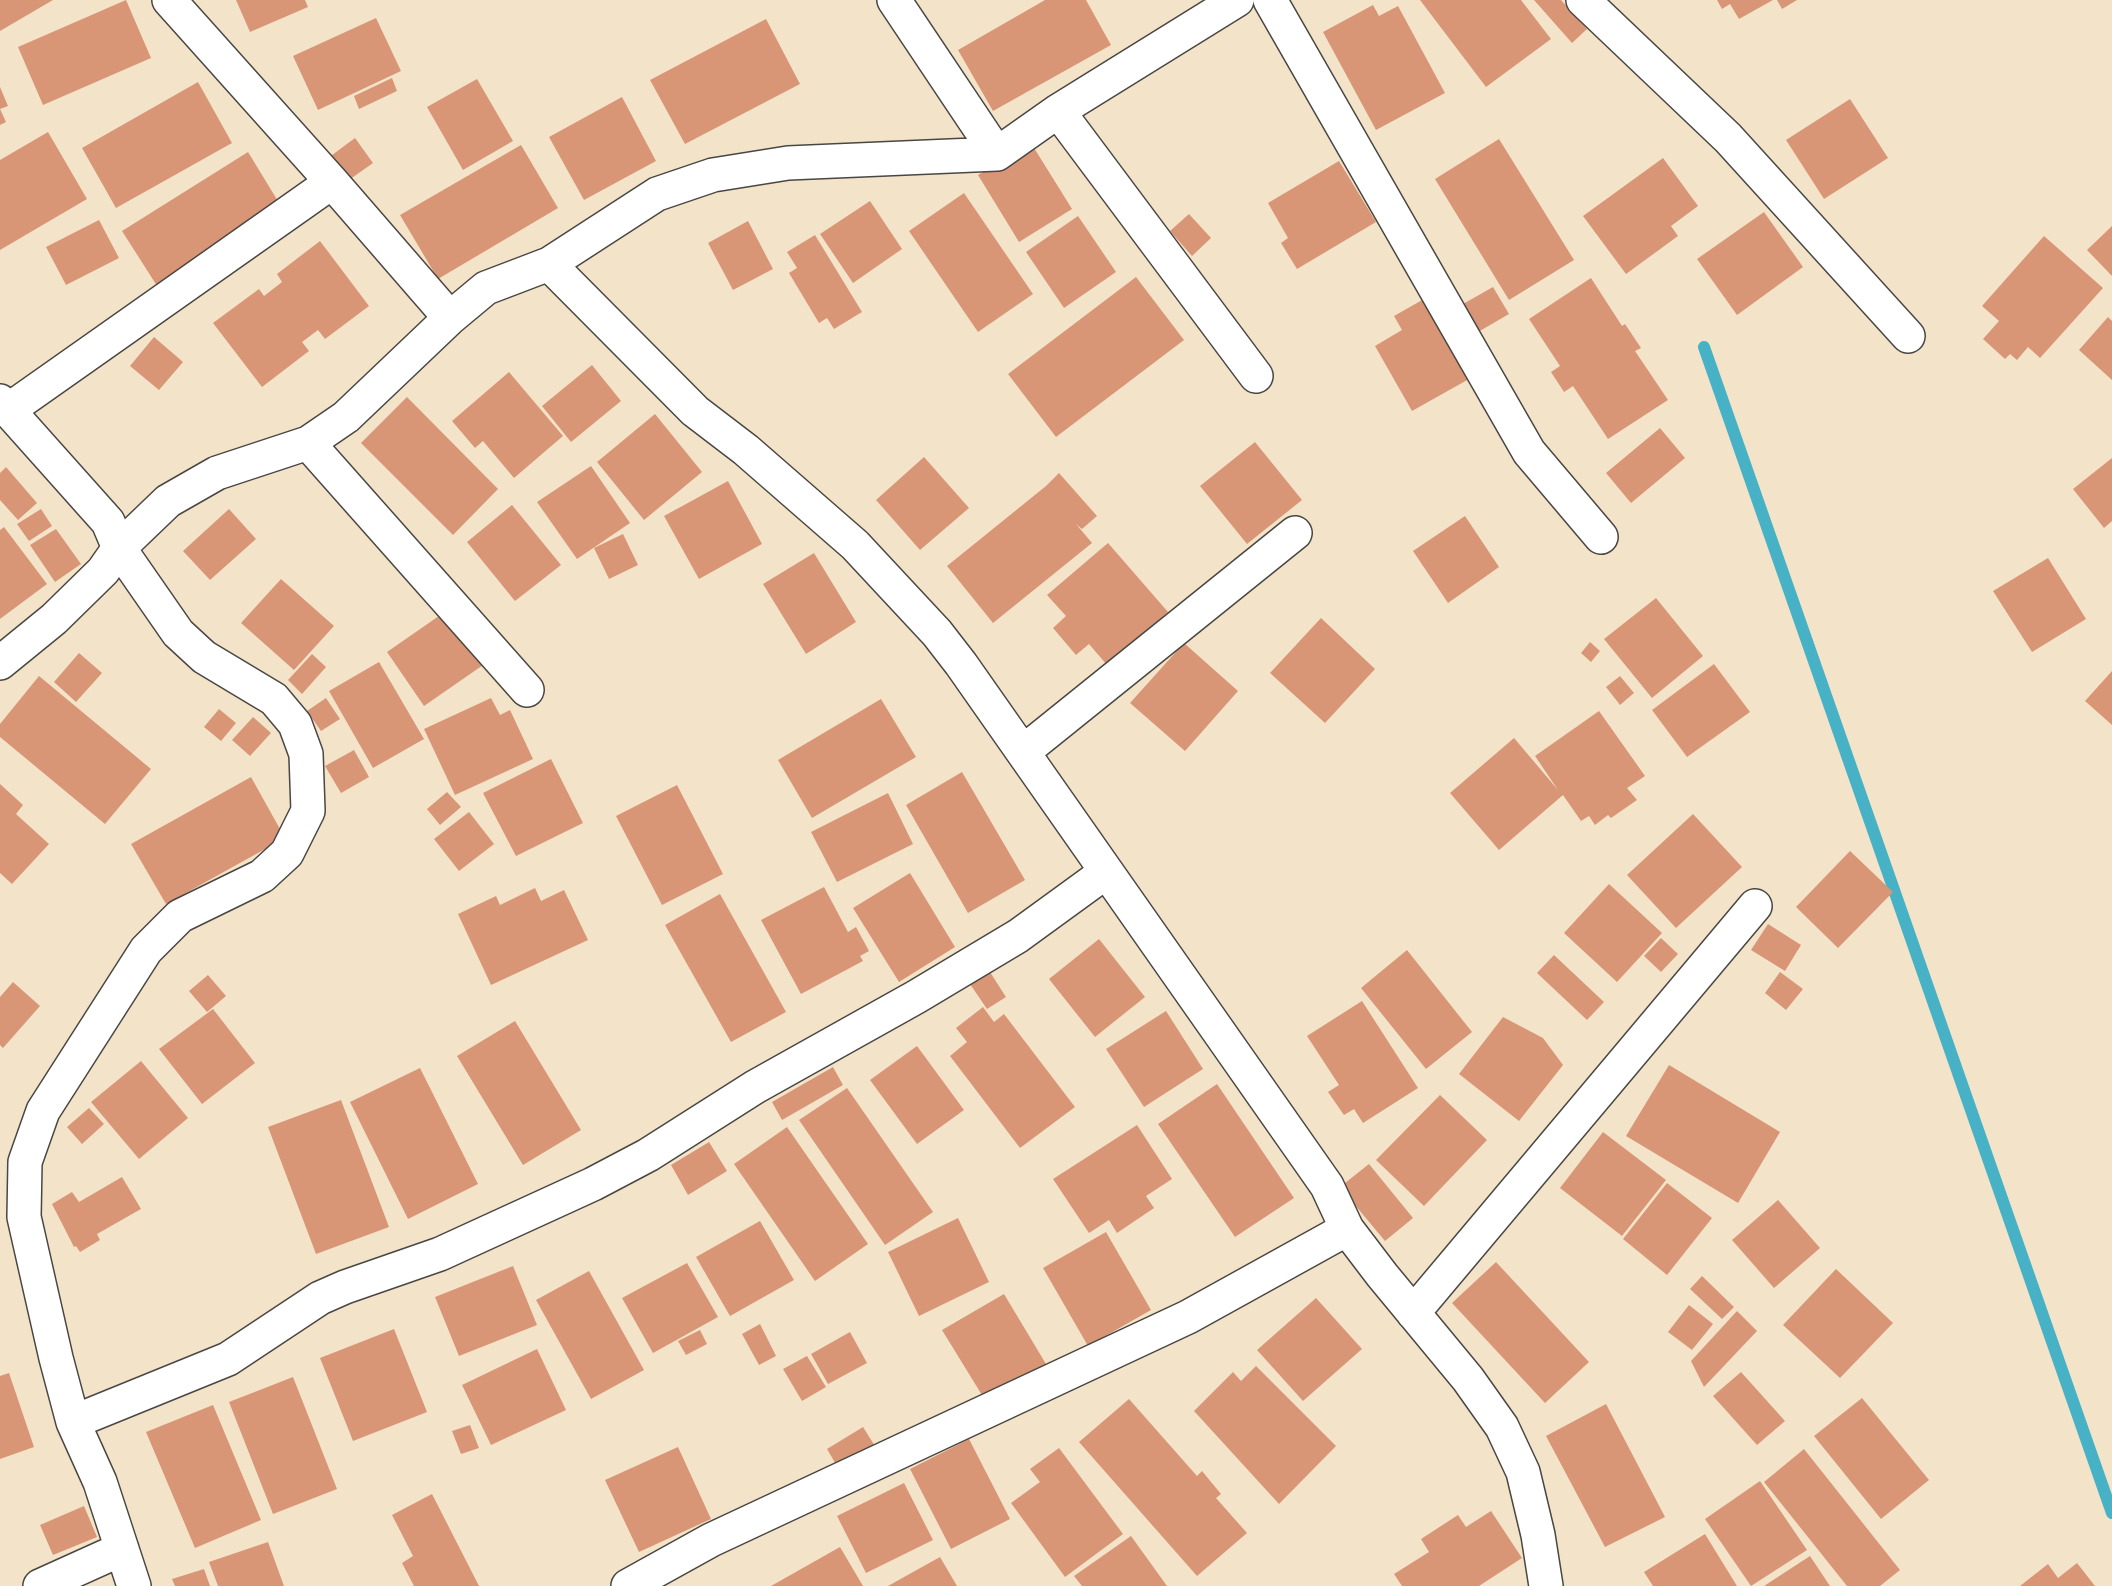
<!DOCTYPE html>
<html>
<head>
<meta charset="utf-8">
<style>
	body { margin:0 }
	canvas { display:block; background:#f3e3c9 }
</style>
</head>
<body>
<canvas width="2112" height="1586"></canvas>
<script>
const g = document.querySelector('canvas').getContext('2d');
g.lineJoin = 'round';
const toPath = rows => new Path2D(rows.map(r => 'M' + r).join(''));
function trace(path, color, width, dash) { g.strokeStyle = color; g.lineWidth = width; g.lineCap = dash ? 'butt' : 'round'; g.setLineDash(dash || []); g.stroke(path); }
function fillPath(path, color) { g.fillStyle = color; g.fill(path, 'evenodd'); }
const stream = toPath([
	[1704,347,2112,1513]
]);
const building = toPath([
	[0,0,53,0,0,31],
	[126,0,151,58,43,105,18,47],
	[236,0,305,0,308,7,250,32],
	[1045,0,1086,0,1111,45,993,111,958,50],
	[1420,0,1521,0,1551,39,1486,87],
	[1534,0,1561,0,1587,29,1572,43],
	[1717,0,1773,0,1739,19,1730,4,1722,9],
	[1777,0,1797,0,1782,9],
	[1373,5,1379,16,1398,6,1445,93,1376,130,1323,32],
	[376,18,401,71,318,110,293,56],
	[766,19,800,84,685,144,650,80],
	[392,78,397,91,359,109,354,96],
	[477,79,513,141,463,170,427,107],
	[198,82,232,143,116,208,82,148],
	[0,87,8,106,0,109,6,122,0,125],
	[622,97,656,161,584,200,549,137],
	[1850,99,1888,158,1824,199,1786,140],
	[48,132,87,199,0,250,0,160],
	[355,138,373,163,346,182,328,158],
	[1499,139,1574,260,1509,300,1435,179],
	[1031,143,1072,209,1019,242,978,175],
	[521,145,558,208,438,279,400,215],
	[248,152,284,211,159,289,122,231],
	[1663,158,1698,206,1671,226,1678,236,1626,274,1583,216],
	[1339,161,1376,222,1297,269,1281,243,1288,238,1268,203],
	[964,193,1033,294,978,332,909,231],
	[870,201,902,249,853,283,820,234],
	[1764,212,1803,267,1737,315,1697,259],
	[1189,214,1211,238,1192,256,1170,231],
	[1078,216,1116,272,1064,308,1026,252],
	[99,220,119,258,66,285,46,247],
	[748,221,773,269,733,290,708,243],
	[2112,226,2112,276,2087,250],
	[815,235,862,312,834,329,827,318,819,323,789,273,797,268,787,252],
	[2044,236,2103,288,2040,358,2028,347,2017,360,2010,354,2005,359,1983,339,1999,321,1982,306],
	[320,241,369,306,325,339,318,330,302,342,309,351,262,387,213,323,259,289,264,296,282,282,277,274],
	[1136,277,1184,340,1056,437,1008,374],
	[1591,278,1622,326,1625,324,1641,348,1635,351,1668,400,1608,439,1573,386,1564,392,1551,372,1560,366,1529,319],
	[1493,287,1509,314,1478,332,1463,304],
	[1424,299,1469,379,1412,411,1375,346,1402,330,1394,316],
	[2108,317,2112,321,2112,380,2079,350],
	[154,337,183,362,159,390,130,366],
	[592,365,621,401,571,442,542,406],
	[509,372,563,436,514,478,483,441,475,448,452,421],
	[407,397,498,489,453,535,361,443],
	[655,414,702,472,644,520,597,462],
	[1660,428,1685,458,1631,503,1606,473],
	[1255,442,1302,500,1247,544,1200,486],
	[924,457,969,508,920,550,876,500],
	[2112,458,2112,521,2104,528,2073,489],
	[591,466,630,523,577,559,537,502],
	[6,467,37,503,18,520,0,500,0,473],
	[1059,473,1097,516,1082,529,1076,524,1092,543,993,623,947,566,1046,486],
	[728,481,762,544,699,579,664,516],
	[512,505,561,565,515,601,467,542],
	[41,509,52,526,29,541,17,524],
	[229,509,256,539,210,580,183,551],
	[1465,516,1499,567,1448,603,1413,551],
	[4,527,47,584,0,619,0,530],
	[56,529,81,564,55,582,30,545],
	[623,534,638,565,609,579,594,548],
	[1108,543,1168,612,1107,665,1089,644,1076,655,1053,628,1066,616,1047,595],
	[814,553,856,622,806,654,763,584],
	[2048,558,2086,619,2032,652,1993,591],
	[281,579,334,626,294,670,241,623],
	[1656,598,1703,656,1652,698,1604,639],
	[449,609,486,663,424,706,387,652],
	[1321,618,1375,669,1325,723,1270,673],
	[1590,642,1600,651,1591,662,1581,653],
	[1184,643,1238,691,1185,751,1130,703],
	[79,653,102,673,76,702,54,682],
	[312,654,326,667,302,694,288,680],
	[379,662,424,739,373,768,329,691],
	[1714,664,1750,712,1687,757,1652,710],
	[2112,671,2112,725,2085,701],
	[39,676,151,769,105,824,0,737,0,724],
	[1620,676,1634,693,1620,705,1606,687],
	[326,698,340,719,321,731,307,711],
	[491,698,500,715,510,710,533,759,455,795,424,729],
	[881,699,916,757,812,818,778,760],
	[219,709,236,723,221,741,204,727],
	[1599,711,1645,776,1627,788,1637,800,1611,818,1608,815,1595,825,1589,816,1581,821,1563,795,1499,850,1450,793,1514,738,1558,790,1535,756],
	[253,717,271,733,250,756,232,740],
	[354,750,369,777,341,793,325,766],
	[551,759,583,823,516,856,483,793],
	[962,772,1025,880,968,913,906,805],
	[251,777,285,838,166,904,131,844],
	[0,784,23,805,16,814,49,844,12,884,0,873],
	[677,785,723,874,662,905,616,816],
	[447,792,461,807,440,825,427,809],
	[888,793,913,844,837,882,811,832],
	[469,812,494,844,459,871,434,839],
	[1693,814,1742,867,1676,928,1627,875],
	[1850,851,1893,892,1838,948,1796,907],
	[910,873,955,947,899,982,853,908],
	[1609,884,1662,933,1617,982,1564,933],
	[824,887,848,932,856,927,869,951,860,956,863,961,801,994,761,920],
	[535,888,541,901,564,890,588,940,491,985,458,914,496,896,500,905],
	[720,894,786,1012,731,1042,665,925],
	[1768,924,1801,945,1785,971,1751,950],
	[1661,938,1678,954,1661,972,1644,956],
	[1099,939,1145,997,1095,1037,1049,979],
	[1407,950,1472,1032,1426,1069,1361,988],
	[1554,955,1604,1002,1587,1020,1537,973],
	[988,969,1006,997,987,1009,968,981],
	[1780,972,1803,989,1786,1010,1765,993],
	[208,975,226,996,207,1012,189,991],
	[13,982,40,1006,3,1048,0,1045,0,997],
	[1362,1001,1418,1088,1363,1123,1354,1109,1344,1115,1328,1092,1339,1085,1307,1036],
	[983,1007,994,1022,1004,1014,1075,1107,1020,1148,950,1056,967,1042,956,1028],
	[213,1009,255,1063,202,1104,159,1049],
	[1166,1011,1203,1069,1144,1107,1106,1049],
	[1503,1017,1543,1038,1563,1065,1519,1121,1459,1074],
	[515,1021,581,1130,523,1165,457,1056],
	[917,1046,964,1110,917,1144,870,1080],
	[141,1061,188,1118,139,1159,91,1102],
	[1669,1065,1780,1132,1738,1203,1626,1136],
	[833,1067,843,1085,782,1120,772,1102],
	[420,1068,478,1184,408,1219,350,1102],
	[1217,1084,1294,1198,1235,1237,1158,1124],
	[847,1088,933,1212,885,1245,799,1120],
	[1440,1095,1487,1140,1424,1206,1376,1160],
	[341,1100,389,1227,316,1254,268,1127],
	[89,1108,104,1124,82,1144,67,1127],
	[1137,1125,1172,1179,1146,1196,1154,1208,1117,1233,1109,1220,1089,1233,1053,1179],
	[787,1127,868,1244,815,1281,734,1164],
	[1603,1132,1666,1180,1622,1236,1560,1188],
	[709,1142,727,1171,688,1195,671,1165],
	[1369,1164,1413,1218,1385,1241,1340,1187],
	[122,1177,141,1209,97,1234,100,1240,80,1252,76,1246,74,1247,52,1204,72,1192,79,1202],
	[1667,1183,1712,1218,1667,1275,1623,1239],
	[1778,1200,1820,1248,1774,1288,1732,1240],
	[958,1218,989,1282,919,1316,888,1252],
	[760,1221,794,1280,730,1316,696,1257],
	[1106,1232,1151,1310,1088,1346,1043,1268],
	[1496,1262,1589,1362,1545,1403,1452,1303],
	[687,1263,718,1317,653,1353,622,1298],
	[513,1266,537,1325,459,1356,435,1297],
	[1836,1269,1893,1323,1840,1378,1783,1325],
	[589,1271,644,1370,591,1399,536,1300],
	[1702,1276,1734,1307,1722,1319,1690,1289],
	[1004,1294,1046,1364,985,1400,942,1330],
	[1316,1298,1362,1349,1303,1401,1257,1350],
	[1689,1305,1713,1324,1692,1350,1668,1332],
	[1737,1311,1757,1331,1704,1387,1691,1361],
	[760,1324,776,1356,759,1365,742,1334],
	[394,1329,427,1412,353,1441,320,1358],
	[700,1330,707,1344,686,1355,678,1341],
	[850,1332,867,1363,828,1384,811,1354],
	[537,1349,566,1410,491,1445,462,1385],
	[807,1356,826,1387,802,1401,783,1369],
	[1256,1366,1336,1446,1279,1504,1194,1411,1233,1372,1241,1381],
	[1741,1372,1785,1421,1757,1445,1713,1396],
	[9,1373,34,1447,0,1459,0,1376],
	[293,1377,337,1489,273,1514,229,1402],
	[1862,1398,1929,1480,1881,1519,1814,1436],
	[1129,1399,1197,1476,1202,1471,1221,1494,1216,1498,1247,1533,1197,1576,1079,1442],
	[1606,1404,1665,1517,1605,1547,1546,1436],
	[213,1405,261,1520,195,1548,146,1432],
	[470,1425,479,1448,461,1454,452,1431],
	[863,1427,878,1451,841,1473,827,1449],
	[969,1439,1010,1519,951,1549,910,1469],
	[678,1447,711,1519,639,1552,605,1480],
	[1059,1448,1123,1534,1065,1577,1011,1503,1040,1482,1030,1469],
	[1804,1449,1900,1570,1880,1586,1847,1586,1764,1482],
	[1760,1481,1807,1550,1751,1586,1705,1519],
	[904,1483,933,1540,866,1573,837,1516],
	[432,1494,479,1586,414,1586,402,1563,413,1556,392,1515],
	[84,1506,97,1537,53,1555,40,1525],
	[1491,1511,1522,1558,1479,1586,1402,1586,1394,1574,1429,1552,1421,1539,1458,1515,1466,1527],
	[1705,1534,1737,1586,1653,1586,1644,1572],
	[1131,1536,1167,1586,1082,1586,1074,1576],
	[268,1542,284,1586,218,1586,209,1562],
	[840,1547,863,1586,771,1586],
	[1810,1556,1830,1586,1764,1586],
	[940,1557,957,1586,888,1586],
	[2077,1563,2095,1586,2020,1586,2048,1564,2058,1578],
	[204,1569,210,1586,175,1586,172,1579]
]);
const street = toPath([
	[169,0,332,182,450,318],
	[894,0,997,154],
	[1270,0,1529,452,1601,537],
	[1583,0,1728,138,1908,336],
	[1058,111,1256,376],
	[549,264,695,411,746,450,855,545,937,633,961,664,1327,1186,1347,1229,1382,1275,1468,1379,1502,1427,1523,1472,1538,1535,1546,1586],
	[0,401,108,522,119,548,103,571,54,619,0,663],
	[7,411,332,182],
	[308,443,527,690],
	[1023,752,1295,533],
	[1413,1313,1755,906],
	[73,1422,228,1359,320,1298,345,1287,440,1254,593,1184,648,1155,755,1087,916,997,1018,936,1106,872],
	[40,1586,122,1549],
	[134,1586,100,1482,73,1422,56,1358,24,1217,25,1162,43,1111,146,950,180,916,262,876,287,853,308,811,306,754,295,724,274,699,204,657,178,633,119,548,168,501,217,473,308,443,346,417,450,318,486,288,549,264,657,194,713,175,788,163,997,154,1058,111,1237,0],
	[628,1586,711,1540,1188,1317,1347,1229]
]);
trace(stream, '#47b1c5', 12);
fillPath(building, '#d99676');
trace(street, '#494743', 36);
trace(street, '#fff', 33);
</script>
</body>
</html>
